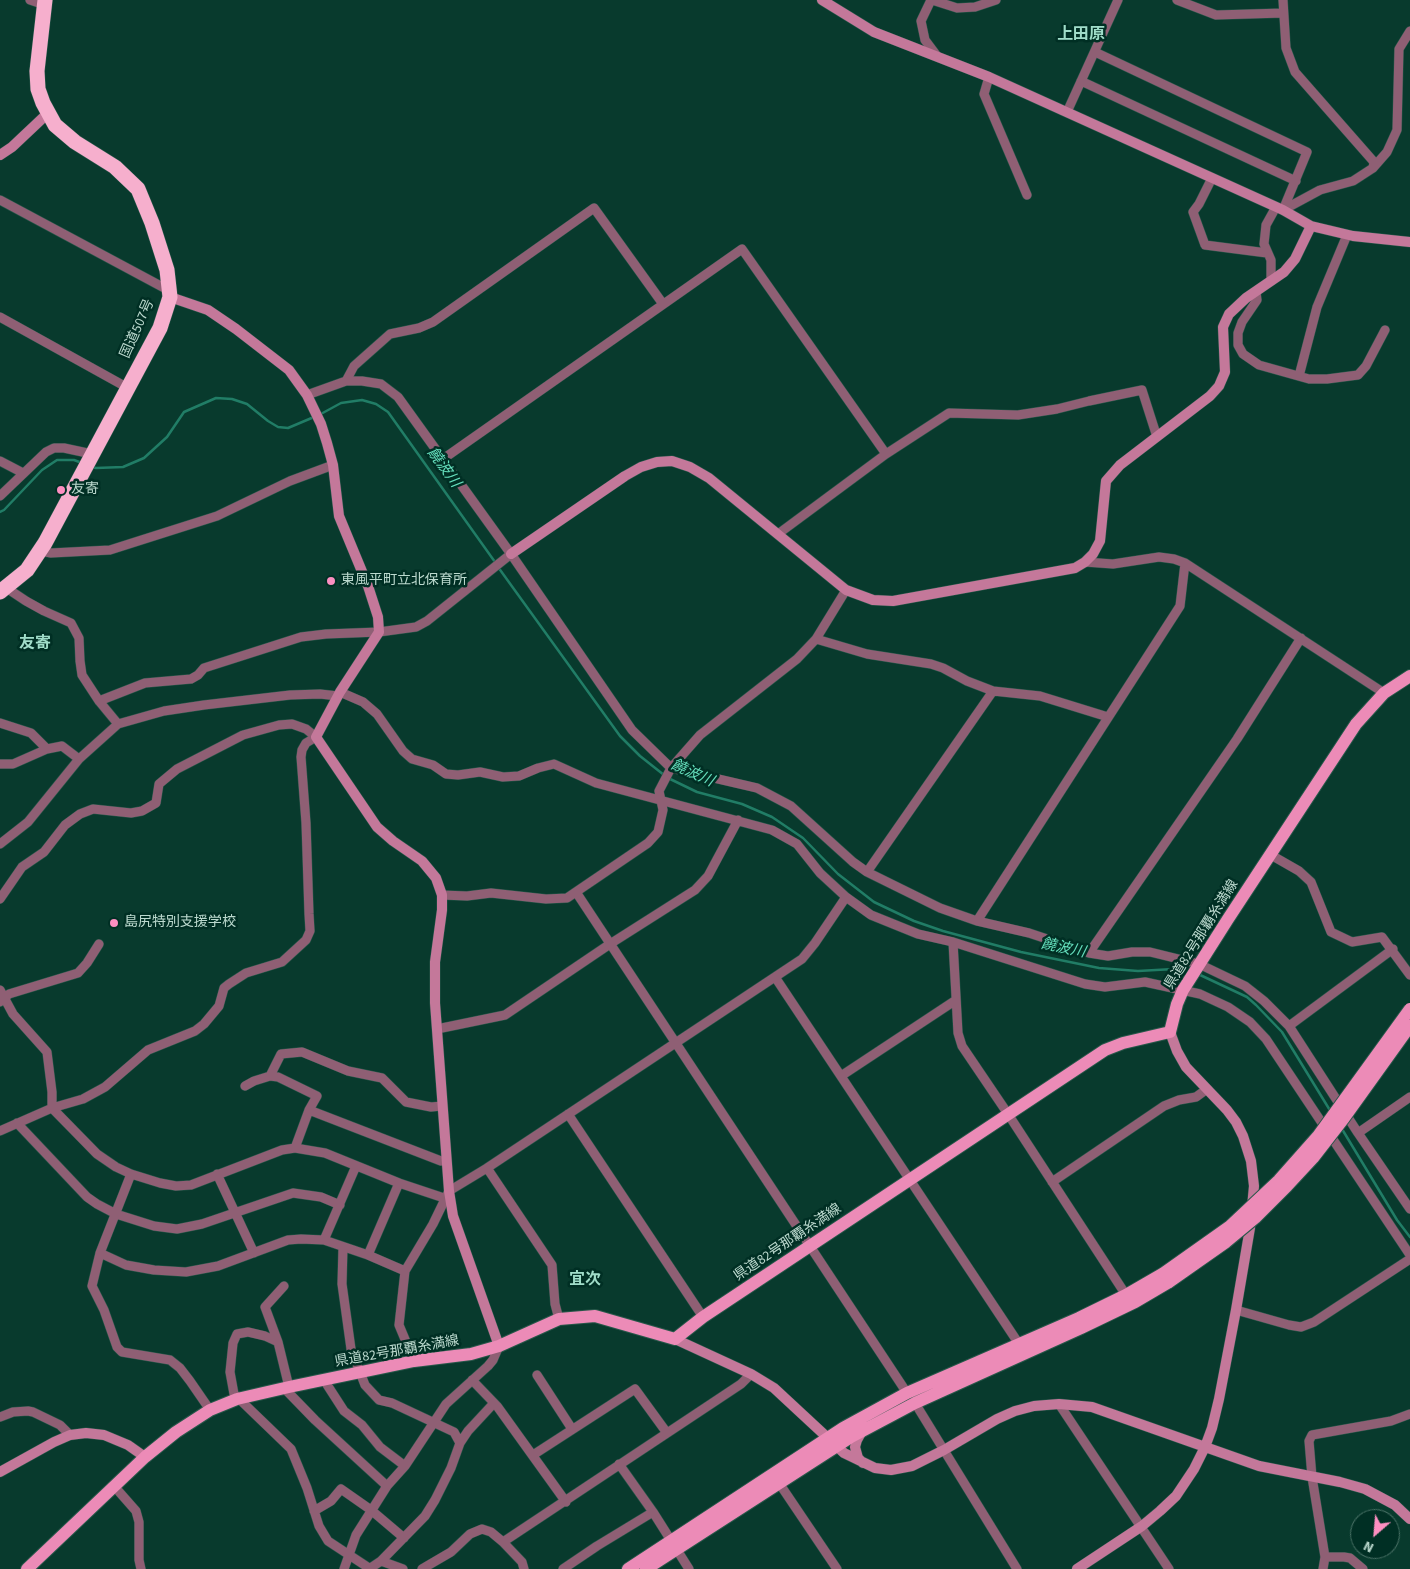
<!DOCTYPE html>
<html>
<head>
<meta charset="utf-8">
<style>
	body { margin:0 }
	#map { position:relative; width:1410px; height:1569px; overflow:hidden; background:#083a2d; font-family:"Source Sans 3",sans-serif }
	canvas { display:block }
	.north { position:absolute; left:1350px; top:1509px; width:50px; height:50px; box-sizing:border-box; background:#002f24; border:1px solid #4b7368; border-radius:50%; rotate:207deg; font-size:14px; font-weight:700; line-height:20px; text-align:center; color:#bbd9ce }
	.north::after { content:''; display:block; margin:auto; width:18px; height:22px; background:#fc8fc1; clip-path:polygon(50% 0,100% 100%,50% 72%,0 100%) }
</style>
</head>
<body>
<div id="map">
<canvas width="1410" height="1569"></canvas>
<div class="north">N</div>
</div>
<script>
const g = document.querySelector('canvas').getContext('2d');
g.lineJoin = 'round';
const toPath = rows => new Path2D(rows.map(r => 'M' + r).join(''));
function trace(path, color, width, dash) { g.strokeStyle = color; g.lineWidth = width; g.lineCap = dash ? 'butt' : 'round'; g.setLineDash(dash || []); g.stroke(path); }
function label(font, color, halo, rows, align = 'center') {
  g.font = font + ' "Source Sans 3","Noto Sans JP",sans-serif'; g.lineWidth = 5; g.setLineDash([]); g.textBaseline = 'middle'; g.strokeStyle = halo; g.fillStyle = color; for (const [text, x, y, turn = 0] of rows) {
    g.save(); g.translate(x, y); g.rotate((+turn || 0) * Math.PI / 180); g.textAlign = isNaN(turn) ? turn : align; if (halo) g.strokeText(text, 0, 0); g.fillText(text, 0, 0); g.restore();
  }
}
const stream = toPath([
	[319,415,341,403,362,400,376,404,388,412,495,562],
	[92,467,96,468,123,467,144,458,167,437,184,412,216,398,232,399,247,404,268,421,278,427,288,428,314,417],
	[0,512,4,510,42,470,57,460,74,460,82,463],
	[498,567,620,736,640,756,664,775],
	[668,778,697,792,742,804,772,817,803,838,838,874,874,902,914,921,943,931,1021,952,1099,968,1138,971,1174,969,1190,972],
	[1198,974,1247,997,1256,1005,1282,1032,1331,1112],
	[1342,1129,1397,1220,1410,1237]
]);
const street = toPath([
	[30,0,45,5],
	[931,0,921,21,925,40,937,56],
	[932,0,957,8,975,7,996,0],
	[1177,0,1216,15,1283,13],
	[1283,0,1286,48,1295,72,1374,162,1373,168],
	[1095,52,1307,152,1283,210],
	[989,77,984,94,1027,195],
	[1081,81,1296,181],
	[1067,112,1118,0],
	[1212,178,1199,204,1193,212,1205,245,1267,253],
	[0,200,170,291],
	[1283,210,1320,190,1353,181,1373,168,1387,152,1397,130,1399,49,1410,31],
	[1271,281,1271,260,1264,244,1266,225,1276,207],
	[1256,292,1257,300,1242,322,1238,333,1238,345,1243,354,1259,365,1309,379,1327,379,1358,375,1366,366,1385,330],
	[0,317,128,388],
	[1299,376,1317,307,1347,235],
	[346,381,354,366,390,334,419,328,433,322,594,208,663,304],
	[307,395,346,381,362,381,381,384,398,397,511,554,632,730,671,768,757,788,791,806,853,862,867,872,940,908,977,921,1029,933,1089,953,1108,956,1132,952,1150,952,1199,964,1245,986,1264,1001,1289,1026,1358,1133,1410,1209],
	[443,459,742,249,886,454],
	[0,461,23,473],
	[0,496,46,452,54,448,64,448,92,454],
	[778,534,886,454,949,413,1018,415,1057,409,1089,401,1142,390,1157,437],
	[40,551,51,553,110,550,217,516,290,481,333,465],
	[1085,562,1113,564,1159,557,1174,559,1185,563,1384,693],
	[8,586,11,591,26,601,44,611,71,623,79,638,80,661,82,675,99,701,118,724],
	[816,639,867,654,931,664,943,668,967,681,993,691,1040,696,1108,717],
	[340,692,363,702,377,714,403,751,412,759,433,765,446,774,458,775,480,772,503,777,519,776,538,768,554,764,596,783,772,830,797,844,820,873,846,897,871,915,918,934,953,942,1085,984,1105,987,1145,982,1200,994,1228,1007,1250,1022,1266,1039,1410,1255],
	[99,701,145,683,191,679,198,675,204,668,301,637,326,634,379,632,416,627,427,621,511,554],
	[0,723,31,733,47,749],
	[0,764,13,764,47,749,62,746,79,759],
	[0,844,28,822,79,759,118,724,164,711,204,705,290,695,320,694,338,696],
	[1271,855,1299,871,1311,882,1331,932,1352,942,1382,937,1410,975],
	[867,872,993,691],
	[576,892,907,1393],
	[442,895,467,896,491,893,546,899,567,898,648,843,658,832,663,810,659,791,671,768,700,735,797,659,816,639,846,590],
	[0,899,22,867,44,852,65,825,80,814,93,809,131,813,142,811,156,803,159,784,177,769,243,735,279,725,292,724,306,729,316,737,306,743,302,750,301,757,306,823,309,914,310,931,306,940,282,962,246,973,229,984,224,988,219,1006,204,1024,195,1031,148,1050,105,1087,83,1099,52,1108,0,1131],
	[977,921,1180,606,1185,563],
	[953,942,958,1033,962,1046,1008,1114,1126,1295],
	[1089,953,1237,739,1301,638],
	[775,977,1019,1344],
	[0,990,13,1014,47,1052,52,1092,52,1108,97,1154,116,1167,131,1174,160,1183,176,1186,191,1185,282,1150,295,1148,325,1153,399,1183,444,1198],
	[0,1002,9,994,78,973,87,963,99,944],
	[1289,1026,1393,949],
	[437,1029,505,1015,610,944,695,890,708,876,738,820],
	[270,1076,281,1054,302,1052,348,1071,382,1078,406,1102,431,1107,442,1106],
	[841,1076,956,1000],
	[245,1086,254,1081,270,1076,278,1077,317,1096,309,1110,295,1148],
	[309,1110,441,1161,446,1161],
	[568,1114,703,1317],
	[17,1123,87,1197,97,1204,116,1214,154,1226,177,1229,202,1224,293,1193,321,1197,340,1205],
	[1358,1133,1410,1097],
	[487,1168,552,1265,555,1304,559,1319],
	[131,1174,100,1253,126,1265,154,1270,186,1272,218,1266,288,1240,301,1239,324,1240,368,1255,405,1271],
	[217,1174,254,1253],
	[1052,1182,1164,1106,1179,1100,1196,1097,1207,1089],
	[324,1240,356,1166],
	[343,1247,342,1284,351,1349,365,1385,379,1400,392,1403,454,1432,460,1443,451,1468,435,1500,425,1516,381,1561,369,1569],
	[100,1253,92,1286,104,1310,117,1347,122,1352,170,1360,180,1368,190,1381,210,1410],
	[368,1255,399,1183],
	[1236,1310,1289,1325,1301,1327,1314,1322,1410,1259],
	[278,1342,265,1307,284,1286],
	[414,1361,399,1325,405,1271,433,1224,449,1191,487,1168,802,959,815,943,846,897],
	[537,1375,572,1429],
	[324,1380,344,1411,362,1425,380,1447,405,1466],
	[472,1380,497,1406,566,1502],
	[289,1387,278,1342,265,1336,248,1332,237,1334,233,1343,230,1372,234,1394,291,1449,307,1488,319,1526,328,1541,369,1568],
	[284,1388,315,1420,387,1486],
	[915,1403,1017,1569],
	[1059,1404,1169,1569],
	[0,1417,13,1412,28,1411,33,1412,60,1425,70,1435],
	[460,1443,468,1431,494,1403],
	[533,1455,635,1389,667,1433],
	[619,1464,653,1512,689,1569],
	[779,1483,837,1569],
	[114,1486,136,1511,139,1522,139,1560,141,1569],
	[314,1511,331,1501,341,1489,371,1510,404,1538],
	[503,1542,741,1384,751,1374],
	[1325,1557,1344,1557,1350,1558,1363,1569],
	[381,1561,403,1569],
	[344,1569,356,1535,387,1486,405,1466,446,1404,488,1366,493,1360,499,1346],
	[422,1569,451,1552,470,1534,482,1529,491,1532,503,1542,522,1562,524,1569],
	[563,1569,597,1546,653,1512],
	[1323,1569,1325,1557,1312,1477,1309,1441,1312,1435,1391,1421,1410,1414]
]);
const secondary = toPath([
	[822,0,874,32,989,77,1283,210,1311,226,1353,236,1410,242],
	[0,155,12,147,47,114],
	[170,297,208,310,236,329,289,370,307,395,321,424,327,443,333,465,339,516,368,586,378,617,379,632,340,692,316,737,377,827,393,841,422,861,436,878,442,895,442,910,435,962,435,1003,449,1191,453,1216,499,1346],
	[511,554,625,476,641,467,657,462,672,461,690,467,709,478,846,590,873,600,893,601,1075,568,1085,562,1093,554,1100,541,1106,481,1120,465,1210,396,1219,386,1225,372,1223,327,1229,314,1246,298,1284,272,1295,259,1311,226],
	[675,1339,751,1374,774,1388,844,1453,875,1468,891,1470,912,1466,944,1450,997,1419,1015,1411,1034,1406,1059,1404,1092,1407,1259,1466,1340,1482,1365,1489,1395,1505,1410,1519],
	[862,1431,857,1440,855,1447,858,1458,863,1463],
	[0,1472,54,1442,70,1435,86,1433,104,1435,128,1445,145,1457],
	[1077,1569,1142,1526,1160,1511,1176,1496,1194,1469,1205,1447,1212,1428,1219,1399,1236,1310,1250,1228,1254,1186,1251,1161,1243,1136,1236,1122,1227,1110,1186,1067,1177,1051,1170,1032]
]);
const primary = toPath([
	[27,1569,145,1457,176,1432,210,1410,237,1399,289,1387,414,1361,471,1354,499,1346,559,1319,595,1316,675,1339,703,1317,1105,1050,1123,1043,1170,1032,1177,1004,1183,990,1228,919,1356,724,1384,693,1410,676],
	[628,1569,843,1428,907,1393,1079,1318,1126,1295,1164,1273],
	[646,1569,851,1437,915,1403,1081,1328,1135,1302,1169,1282]
]);
const highway = toPath([
	[0,592,27,570,45,543,160,328,170,297,167,270,152,223,138,189,115,167,75,142,55,125,43,103,38,89,37,71,45,0]
]);
const primaryBridge = toPath([
	[1164,1273,1229,1227,1279,1180,1318,1136,1410,1009],
	[1169,1282,1226,1242,1255,1218,1287,1186,1313,1158,1344,1118,1410,1026]
]);
const markers = [
	[61,490,5,"#fc8fc1"],
	[331,581,5,"#fc8fc1"],
	[114,923,5,"#fc8fc1"]
];
const streetNames = [
	["国道507号",138,329,-66],
	["県道82号那覇糸満線",1202,935,-58],
	["県道82号那覇糸満線",788,1243,-34],
	["県道82号那覇糸満線",397,1352,-10]
];
const poiNames = [
	["友寄",71,490],
	["東風平町立北保育所",341,581],
	["島尻特別支援学校",124,923]
];
const waterNames = [
	["饒波川",443,468,54],
	["饒波川",692,774,24],
	["饒波川",1063,949,12]
];
const quarterNames = [
	["上田原",1081,35],
	["友寄",35,644],
	["宜次",585,1280]
];
trace(stream, '#217d66', 2.5);
trace(street, '#28574a', 10);
trace(secondary, '#28574a', 11);
trace(primary, '#28574a', 14);
trace(highway, '#28574a', 16);
trace(street, '#8f5f74', 9);
trace(secondary, '#c4789a', 10);
trace(primary, '#ec8bb7', 12);
trace(highway, '#f6afcd', 15);
trace(primaryBridge, '#28574a', 14, []);
trace(primaryBridge, '#ec8bb7', 12);
for (const [x, y, r, color] of markers) { const dot = new Path2D(); dot.arc(x, y, r, 0, 2 * Math.PI); g.fillStyle = color; g.fill(dot); trace(dot, '#002f24', 2); }
label('14px', '#bbd9ce', '#002f24', streetNames);
label('14px', '#bbd9ce', '#002f24', poiNames, 'left');
label('italic 15px', '#64debc', '#002f24', waterNames);
label('bold 16px', '#a0ddc9', '#002f24', quarterNames);
</script>
</body>
</html>
